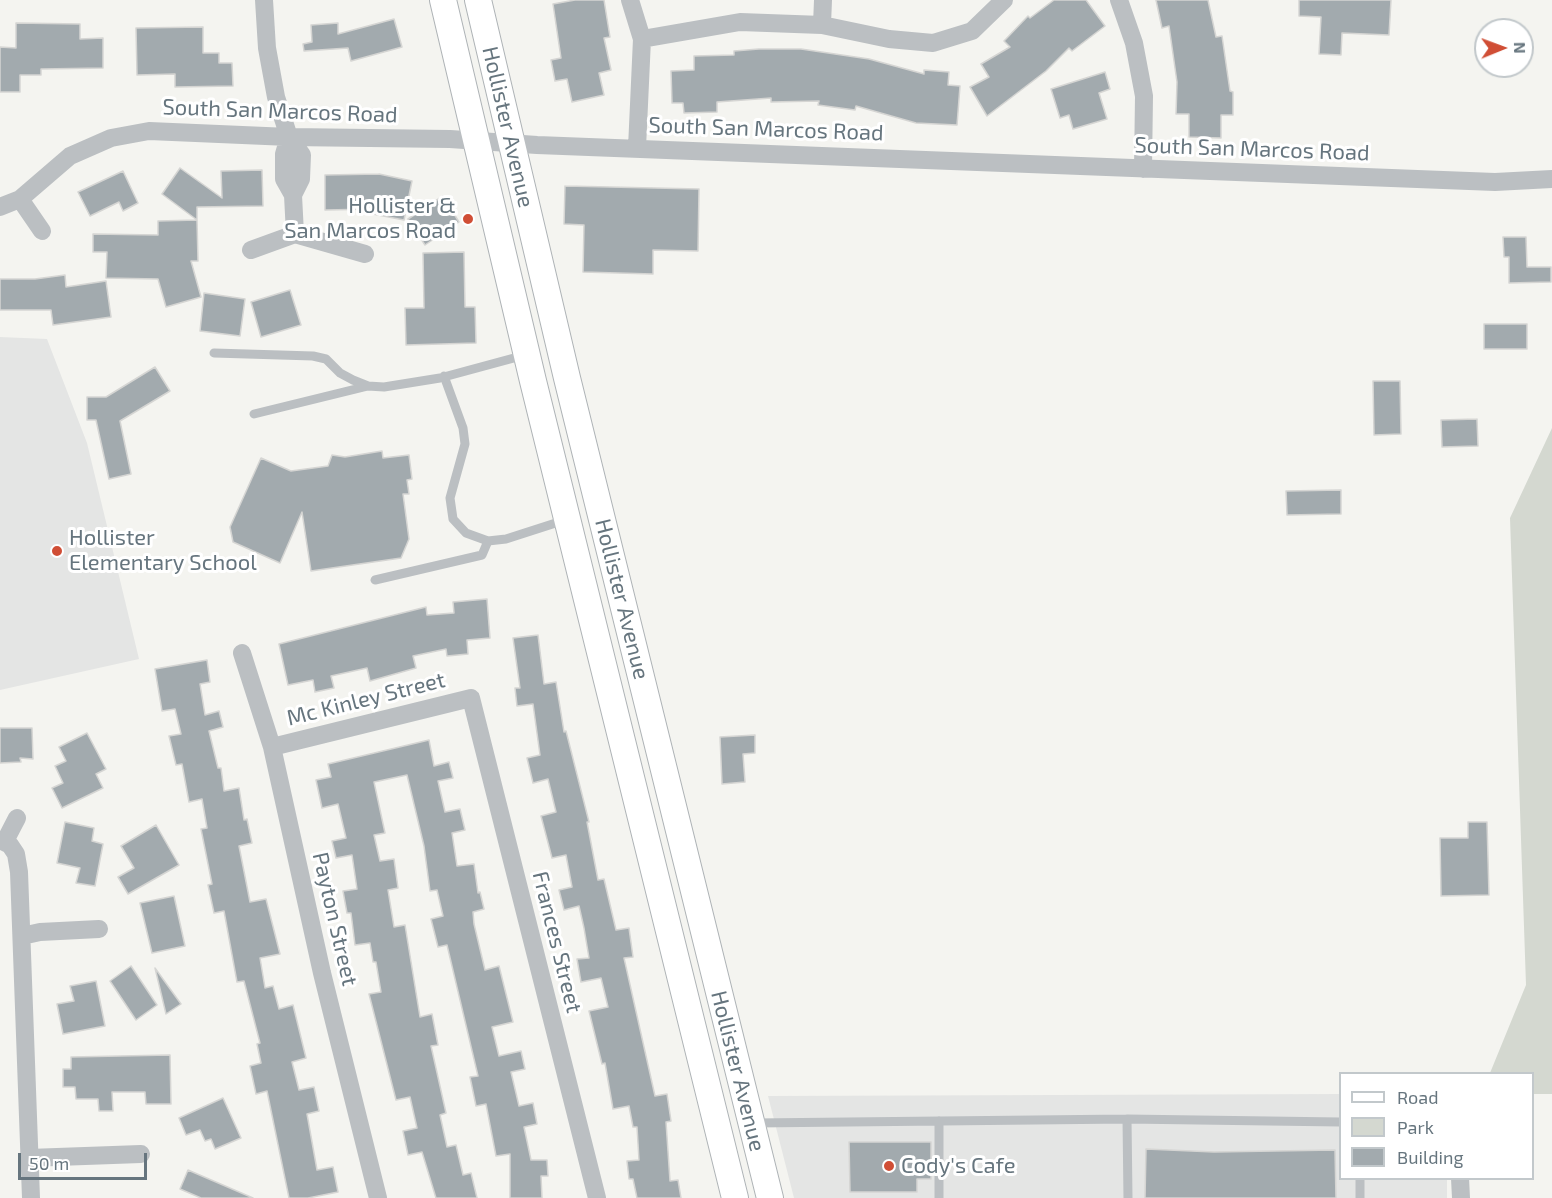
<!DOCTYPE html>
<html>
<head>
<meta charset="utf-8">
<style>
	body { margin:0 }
	#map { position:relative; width:1552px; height:1198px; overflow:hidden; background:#f4f4f0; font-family:"Exo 2",sans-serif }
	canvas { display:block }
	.legend { position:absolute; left:1339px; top:1072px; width:195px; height:108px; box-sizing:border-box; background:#fff; border:2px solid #c2c8cb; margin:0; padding:8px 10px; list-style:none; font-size:18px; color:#66757e }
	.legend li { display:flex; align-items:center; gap:12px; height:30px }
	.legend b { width:30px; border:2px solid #c2c8cb }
	.north { position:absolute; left:1474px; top:18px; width:60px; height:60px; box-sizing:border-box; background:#fff; border:2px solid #c2c8cb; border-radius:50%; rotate:89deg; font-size:16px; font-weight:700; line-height:24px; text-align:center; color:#66757e }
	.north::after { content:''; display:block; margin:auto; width:21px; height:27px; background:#d04e35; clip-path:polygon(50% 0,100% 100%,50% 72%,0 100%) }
	.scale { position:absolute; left:18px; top:1153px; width:129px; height:27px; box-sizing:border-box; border:3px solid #66757e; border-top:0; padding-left:8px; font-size:18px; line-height:21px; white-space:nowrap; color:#66757e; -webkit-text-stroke:4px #fff; paint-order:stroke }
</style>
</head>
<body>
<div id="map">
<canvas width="1552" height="1198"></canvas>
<ul class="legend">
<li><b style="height:8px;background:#fff"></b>Road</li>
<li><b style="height:16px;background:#d4d8d0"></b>Park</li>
<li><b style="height:16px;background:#a2aaae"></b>Building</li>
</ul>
<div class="north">N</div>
<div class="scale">50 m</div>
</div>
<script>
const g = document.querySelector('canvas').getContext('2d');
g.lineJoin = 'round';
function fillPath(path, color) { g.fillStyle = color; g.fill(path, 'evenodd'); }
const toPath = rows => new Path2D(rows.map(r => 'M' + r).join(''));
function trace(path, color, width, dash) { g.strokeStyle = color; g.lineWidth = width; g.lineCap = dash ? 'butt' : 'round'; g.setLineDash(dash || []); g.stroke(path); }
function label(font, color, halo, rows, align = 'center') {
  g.font = font + ' "Exo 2",sans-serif'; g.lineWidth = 6; g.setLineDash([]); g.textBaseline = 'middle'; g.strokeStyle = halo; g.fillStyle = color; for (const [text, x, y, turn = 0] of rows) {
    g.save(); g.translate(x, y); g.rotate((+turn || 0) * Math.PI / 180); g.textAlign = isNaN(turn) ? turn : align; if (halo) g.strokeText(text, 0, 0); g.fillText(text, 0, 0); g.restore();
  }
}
const built = toPath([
	[0,337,47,339,87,443,139,659,0,690],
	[1340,1094,1340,1178,1447,1179,1447,1198,794,1198,768,1096]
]);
const green = toPath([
	[1552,428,1552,1094,1533,1094,1532,1074,1490,1073,1526,985,1510,518]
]);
const building = toPath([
	[575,0,604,0,610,37,604,38,611,70,599,73,604,95,572,102,567,79,555,81,551,60,561,58,553,4,575,0],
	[1054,0,1086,0,1105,26,1072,51,1069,48,1046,71,987,116,970,87,989,77,981,64,1010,47,1004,41,1028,16,1030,18,1054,0],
	[1156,0,1208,0,1216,37,1222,36,1230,91,1233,92,1233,115,1221,115,1221,138,1189,137,1189,114,1176,114,1177,82,1169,26,1162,28,1156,0],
	[1299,0,1391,0,1389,35,1342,33,1341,55,1319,54,1321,17,1299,16,1299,0],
	[394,19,402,47,351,61,348,48,304,51,303,44,312,42,311,25,338,23,338,34,394,19],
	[16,23,80,24,80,39,103,38,103,68,41,69,41,75,20,75,20,92,0,92,0,47,16,48,16,23],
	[203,27,203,53,219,53,219,63,232,63,233,86,175,87,175,74,137,75,136,28,203,27],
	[759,49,801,49,869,59,924,74,924,70,949,72,948,85,960,86,957,125,916,123,856,106,855,110,818,105,819,101,771,102,771,98,717,102,717,112,684,113,683,103,672,103,671,71,694,70,694,56,734,55,734,51,759,49],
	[1105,72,1110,89,1099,93,1107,119,1073,129,1069,115,1060,118,1051,89,1105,72],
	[180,168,222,198,221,171,262,170,263,206,197,207,197,220,162,194,180,168],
	[123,171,138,203,123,211,119,202,90,216,78,192,123,171],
	[379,174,412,181,404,220,373,214,374,209,325,210,325,175,379,174],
	[565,186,699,189,698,251,653,250,653,274,583,272,584,225,564,224,565,186],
	[443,196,459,222,425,245,408,219,443,196],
	[197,220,198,261,191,261,201,297,166,307,158,279,106,278,107,252,93,252,93,234,158,235,158,221,197,220],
	[1503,237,1526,237,1527,267,1551,267,1551,282,1509,283,1509,257,1504,257,1503,237],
	[464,252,465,307,475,307,476,343,406,345,405,308,424,308,423,253,464,252],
	[65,275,66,287,106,281,111,317,53,325,51,310,0,310,0,279,35,279,65,275],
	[290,290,301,325,261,337,251,302,290,290],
	[204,293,245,299,240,336,200,331,204,293],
	[1484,324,1527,324,1527,349,1484,349,1484,324],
	[155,367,170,391,120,421,131,474,109,479,96,420,87,420,87,397,106,397,155,367],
	[1373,381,1400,381,1401,434,1374,435,1373,381],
	[1477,419,1478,446,1442,447,1441,420,1477,419],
	[382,451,383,458,409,455,412,479,407,480,409,494,403,494,409,539,401,558,311,571,302,512,280,563,233,542,230,527,261,458,291,471,328,466,332,455,345,457,382,451],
	[1341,490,1341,514,1287,515,1286,491,1341,490],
	[487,599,490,638,467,640,468,654,447,656,446,649,413,656,416,668,370,681,367,668,331,676,334,688,315,692,313,680,288,685,279,644,426,607,427,615,454,613,453,602,487,599],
	[538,635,544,684,556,682,564,732,566,731,589,822,587,822,598,880,604,879,616,930,629,928,633,957,624,958,655,1096,667,1094,671,1121,666,1122,670,1181,678,1180,681,1198,637,1198,633,1179,629,1179,627,1161,639,1160,637,1127,633,1127,629,1106,613,1109,605,1063,602,1064,589,1011,608,1007,601,978,581,982,577,959,589,958,584,928,579,906,564,910,559,890,572,887,566,855,552,858,541,816,556,812,548,779,533,783,527,758,540,755,533,704,517,706,515,688,520,688,513,638,538,635],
	[207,660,210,682,200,684,205,715,219,711,223,727,209,731,218,768,221,768,224,791,239,788,244,820,247,819,252,843,239,846,250,902,266,899,280,954,260,958,265,988,273,986,279,1009,293,1005,306,1058,292,1062,299,1090,314,1087,319,1111,307,1114,317,1170,333,1167,338,1192,308,1198,289,1198,267,1091,256,1094,250,1066,261,1063,257,1044,260,1043,244,981,237,982,224,911,214,913,208,885,212,884,201,829,207,828,202,799,189,802,182,764,176,765,169,736,181,734,175,709,162,711,155,669,207,660],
	[0,728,32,728,33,759,20,758,21,762,0,763,0,728],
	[87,733,106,769,96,774,103,788,62,808,52,788,63,783,55,766,66,761,59,747,87,733],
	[755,735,755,753,743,754,745,782,722,784,720,737,755,735],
	[429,740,434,766,449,762,453,778,438,781,445,812,460,809,465,830,452,833,457,866,474,864,478,893,480,892,484,909,473,912,474,924,485,970,499,966,513,1022,492,1027,499,1056,521,1051,525,1069,511,1072,519,1106,533,1103,537,1124,524,1127,531,1160,547,1160,548,1176,541,1176,542,1198,510,1198,510,1154,496,1156,486,1104,476,1106,470,1077,478,1076,447,945,438,947,431,919,443,916,437,890,430,891,424,846,407,775,374,782,385,833,374,835,380,861,394,859,398,888,388,890,394,927,405,925,420,1017,432,1014,438,1045,431,1046,446,1113,440,1115,447,1147,456,1145,463,1175,471,1173,477,1198,436,1198,422,1152,408,1155,403,1131,417,1128,410,1097,396,1100,369,994,381,992,376,962,373,962,370,943,355,945,351,913,347,913,343,891,357,889,352,855,336,858,332,841,346,838,338,804,322,808,316,780,331,777,328,764,429,740],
	[65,822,94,828,92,841,103,844,95,886,76,883,80,868,57,863,65,822],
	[1468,822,1487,822,1489,895,1441,896,1440,838,1468,838,1468,822],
	[156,825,179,865,128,894,118,877,134,868,121,846,156,825],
	[174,896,185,946,152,953,140,903,174,896],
	[131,966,157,1005,136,1020,110,981,131,966],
	[155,968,181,1004,166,1014,155,968],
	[96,981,105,1026,63,1034,57,1004,74,1001,70,986,96,981],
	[170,1055,171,1104,146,1104,145,1092,112,1092,113,1111,99,1111,98,1099,76,1099,75,1087,63,1087,63,1069,71,1069,71,1057,170,1055],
	[223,1098,241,1138,215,1149,211,1139,205,1141,200,1130,186,1135,179,1118,223,1098],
	[849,1142,931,1142,931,1179,917,1179,917,1192,850,1192,849,1142],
	[1146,1149,1214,1152,1335,1150,1336,1198,1145,1198,1146,1149],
	[188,1170,253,1198,201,1198,180,1189,188,1170]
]);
const service = toPath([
	[214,353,313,356,326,359,340,373,353,380,368,386,384,387,440,378,525,355],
	[444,376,463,428,465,444,450,498,453,519,466,533,488,541,506,539,565,520],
	[254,414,368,386],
	[375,580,482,555,488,541],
	[1127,1119,1128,1198],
	[755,1123,1127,1119,1340,1122],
	[1360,1178,1360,1198],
	[939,1198,939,1121]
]);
const minor = toPath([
	[264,0,267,48,276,97,289,137,302,155,301,179,293,195,284,179,284,154,289,137],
	[630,0,642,39,637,148],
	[1119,0,1134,43,1144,96,1143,169],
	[822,25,823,0],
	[642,39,740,22,822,25,889,39,933,43,972,31,1004,0],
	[20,199,42,231],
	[0,207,20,199,70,156,111,138,149,131,289,137,450,139,537,145,1495,182,1552,179],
	[295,234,365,254],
	[251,250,295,234,293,195],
	[242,653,272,747,322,973,378,1198],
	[272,747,471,698,597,1198],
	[0,840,10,845,16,854,19,872,31,1198],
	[5,841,17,818],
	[22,936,40,932,99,929],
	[29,1158,141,1154],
	[1460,1178,1461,1198]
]);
const secondary = toPath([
	[443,0,533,381,735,1198],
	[478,0,567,378,770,1198]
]);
const markers = [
	[468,219,6,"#d04e35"],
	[57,551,6,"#d04e35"],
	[889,1166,6,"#d04e35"]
];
const streetNames = [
	["South San Marcos Road",280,111,2],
	["Hollister Avenue",508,127,77],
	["South San Marcos Road",766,129,2],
	["South San Marcos Road",1252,149,2],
	["Hollister Avenue",622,599,76],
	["Mc Kinley Street",366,699,-14],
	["Payton Street",335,919,77],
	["Frances Street",557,942,76],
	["Hollister Avenue",738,1071,76]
];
const poiNames = [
	["Hollister &",456,206,"right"],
	["San Marcos Road",456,231,"right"],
	["Hollister",69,538],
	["Elementary School",69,563],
	["Cody's Cafe",901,1166]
];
fillPath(built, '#e4e5e4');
fillPath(green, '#d4d8d0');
fillPath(building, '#a2aaae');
trace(building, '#d5d5d3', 1.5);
trace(secondary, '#aeb3b6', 28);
trace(service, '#bbbfc2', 9);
trace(minor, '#bbbfc2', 18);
trace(secondary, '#fff', 26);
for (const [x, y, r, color] of markers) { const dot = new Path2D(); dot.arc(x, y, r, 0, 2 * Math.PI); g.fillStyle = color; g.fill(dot); trace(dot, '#fff', 2); }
label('22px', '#66757e', '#fff', streetNames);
label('22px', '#66757e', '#fff', poiNames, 'left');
</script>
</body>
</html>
